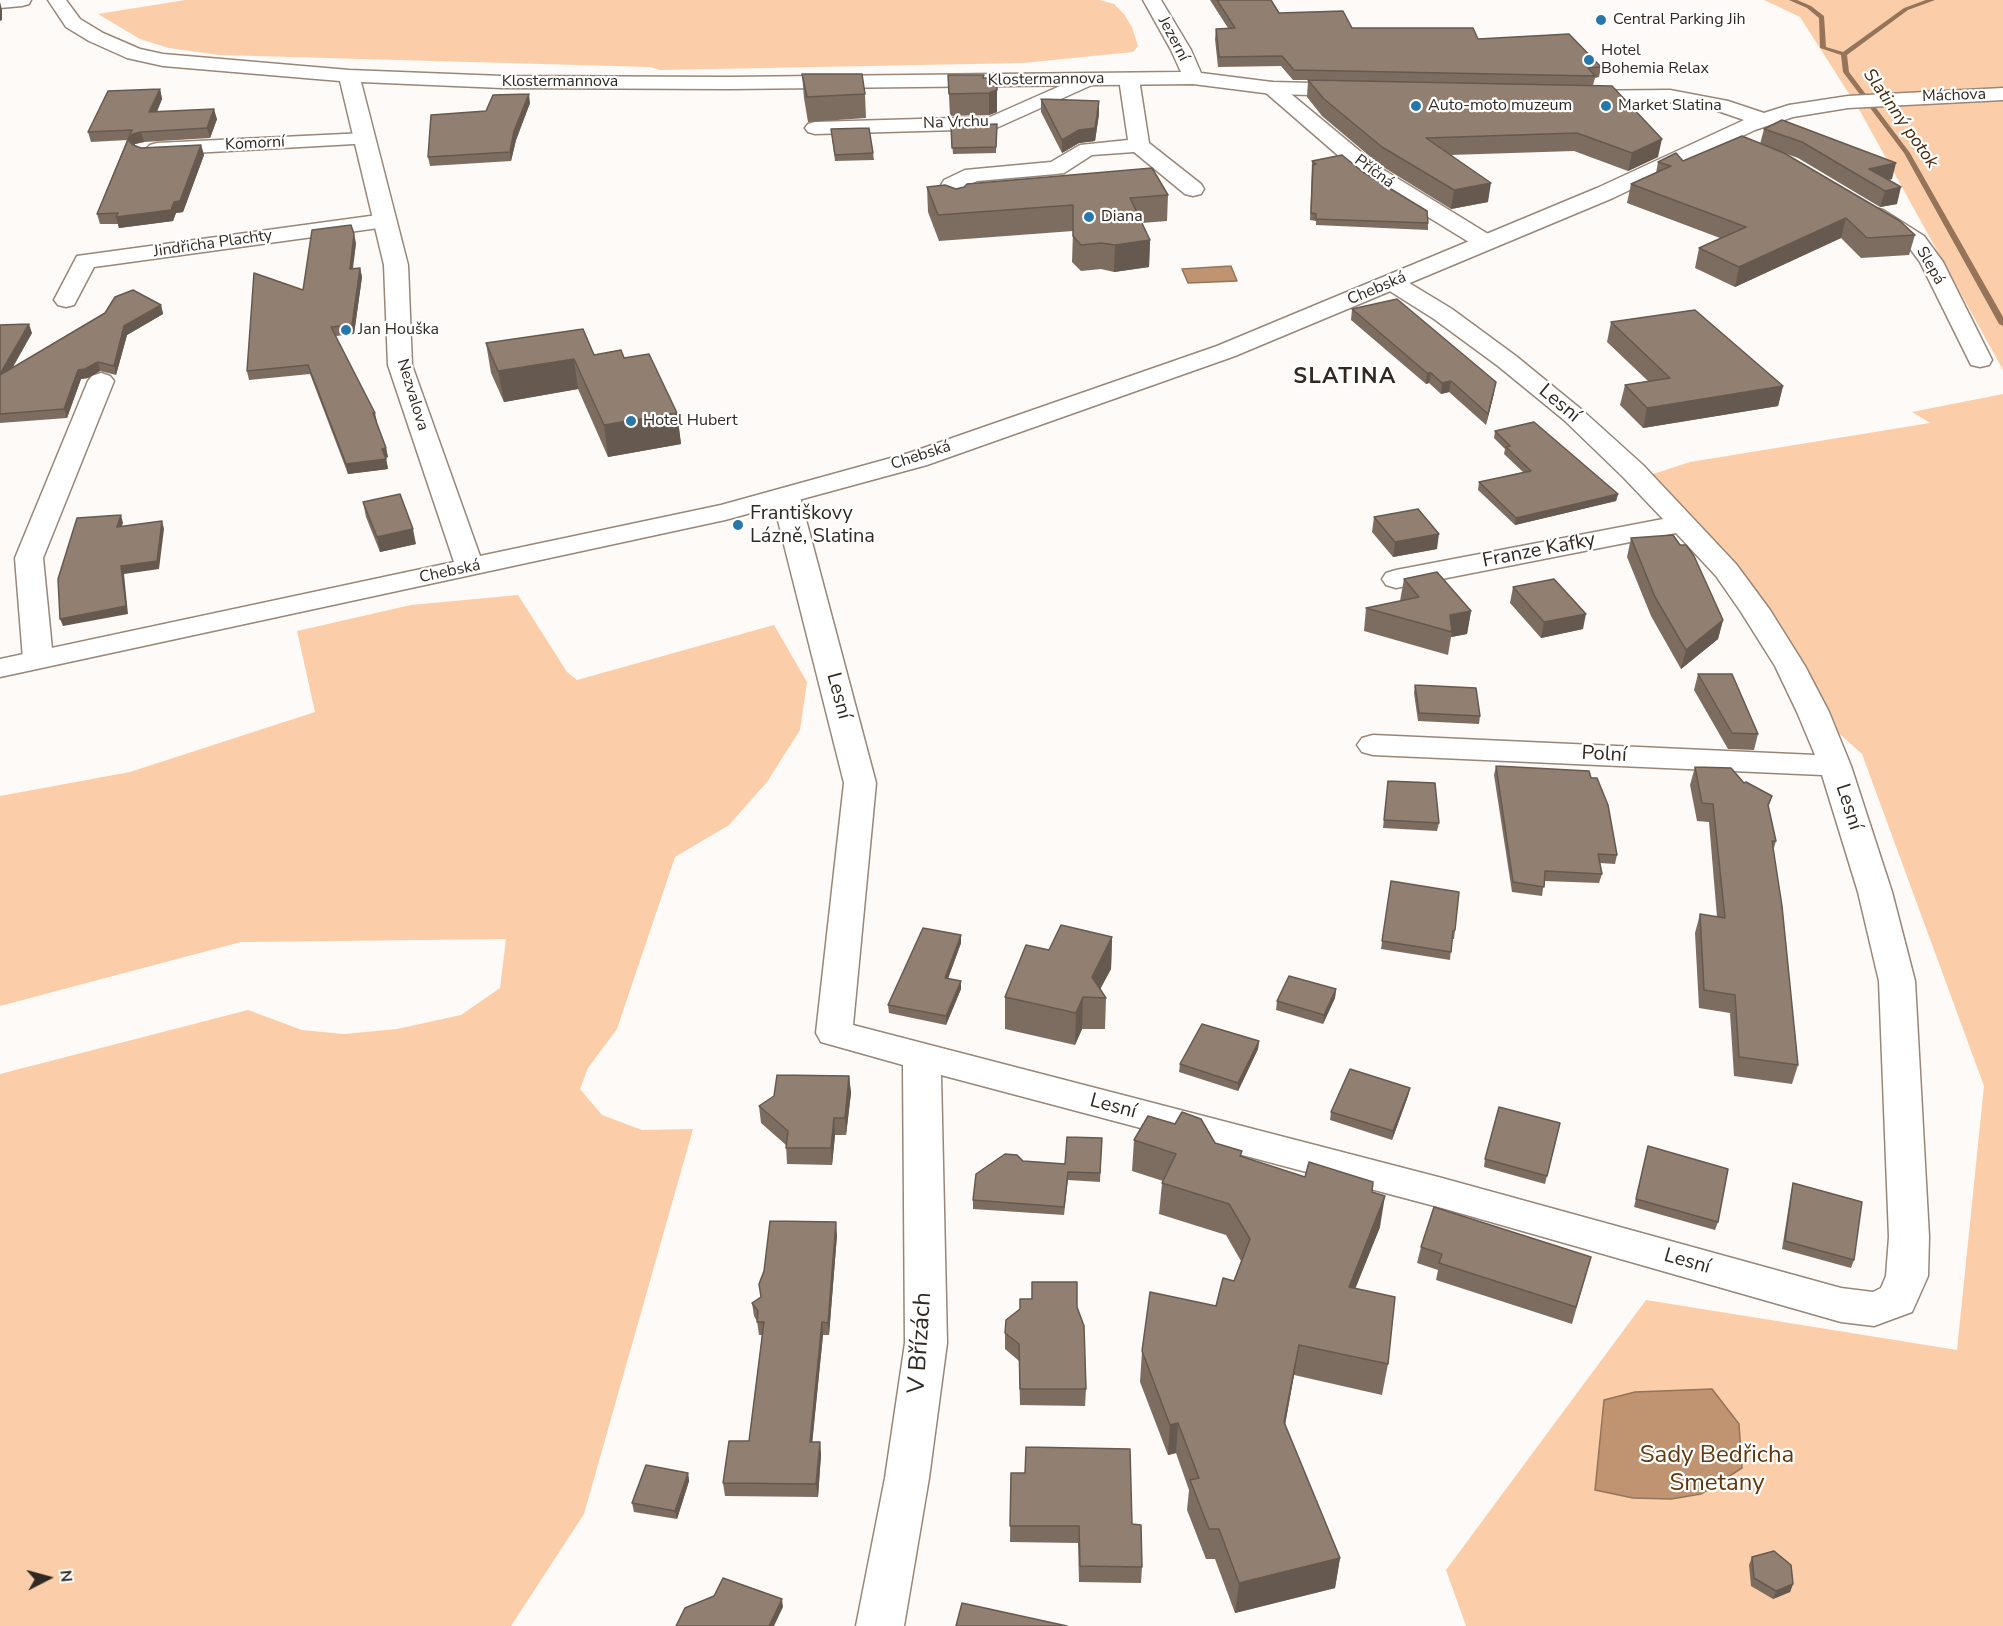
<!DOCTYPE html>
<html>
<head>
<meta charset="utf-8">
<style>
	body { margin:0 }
	#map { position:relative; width:2003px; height:1626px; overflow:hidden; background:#fefaf7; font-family:"Nunito Sans",sans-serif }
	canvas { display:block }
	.north { position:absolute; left:18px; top:1548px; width:60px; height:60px; -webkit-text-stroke:4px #fff; paint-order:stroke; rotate:84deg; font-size:16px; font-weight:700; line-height:24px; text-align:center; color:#302822 }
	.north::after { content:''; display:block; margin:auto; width:21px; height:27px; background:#302822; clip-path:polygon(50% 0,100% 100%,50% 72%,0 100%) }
</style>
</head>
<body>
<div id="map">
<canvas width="2003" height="1626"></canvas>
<div class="north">N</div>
</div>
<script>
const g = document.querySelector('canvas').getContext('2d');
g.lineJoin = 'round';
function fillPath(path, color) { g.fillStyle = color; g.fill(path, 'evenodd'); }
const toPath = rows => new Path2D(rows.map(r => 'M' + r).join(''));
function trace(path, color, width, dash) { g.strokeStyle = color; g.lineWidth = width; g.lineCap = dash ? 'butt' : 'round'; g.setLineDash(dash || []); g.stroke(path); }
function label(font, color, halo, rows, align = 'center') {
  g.font = font + ' "Nunito Sans",sans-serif'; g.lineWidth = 4.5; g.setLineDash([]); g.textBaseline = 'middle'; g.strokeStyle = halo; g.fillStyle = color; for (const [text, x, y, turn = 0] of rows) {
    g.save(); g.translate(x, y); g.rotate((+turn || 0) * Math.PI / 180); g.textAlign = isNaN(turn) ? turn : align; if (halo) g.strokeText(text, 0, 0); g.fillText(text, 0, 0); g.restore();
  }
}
const green = toPath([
	[185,0,1100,0,1114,4,1124,14,1132,27,1138,46,1133,52,1023,63,660,70,650,67,219,55,169,48,140,39,98,14],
	[1764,0,2003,0,2003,370,1860,111,1800,17],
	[2003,394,2003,1626,1466,1626,1446,1570,1646,1300,1957,1350,1984,1086,1862,754,1833,728,1650,475,1690,462,1930,423,1912,412],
	[518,595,567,672,577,680,774,625,807,682,800,730,767,782,729,825,675,857,617,1029,588,1068,580,1089,602,1115,642,1130,693,1129,584,1514,511,1626,0,1626,0,1074,248,1010,302,1030,344,1034,397,1029,461,1015,500,988,506,939,241,942,0,1006,0,796,130,772,315,712,297,631,411,605]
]);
const water = toPath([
	[1231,266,1237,281,1188,283,1182,269,1231,266],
	[1712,1389,1739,1424,1742,1468,1701,1494,1671,1499,1633,1498,1595,1490,1604,1400,1635,1392,1712,1389]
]);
const stream = toPath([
	[1789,0,1797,0,1811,6,1824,16,1826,47,1843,52,1904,8,1926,0,1935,0,1908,10,1847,55,1849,72,1910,153,2003,317,2003,326,1999,324,1904,153,1843,72,1841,55,1820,48,1819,18,1807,8,1789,0]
]);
const minor = toPath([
	[0,0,31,0,29,4,22,6,0,8,0,0],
	[1129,73,1136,75,1139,79,1149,143,1201,184,1204,189,1201,194,1193,196,1185,194,1134,152,1092,155,1064,173,1056,174,977,181,963,188,967,206,964,211,956,213,948,211,945,206,941,185,944,180,965,170,1051,162,1080,145,1128,140,1119,79,1122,75,1129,73],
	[1087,74,1094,76,1097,80,1094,84,994,129,815,134,808,132,805,128,808,124,815,122,990,117,1087,74],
	[1272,82,1279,84,1379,167,1493,237,1496,242,1493,247,1485,249,1477,247,1363,177,1265,92,1262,88,1265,84,1272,82],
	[365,133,372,135,375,139,372,143,157,155,150,153,146,149,150,145,157,143,365,133],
	[1875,208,1883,210,1924,236,1943,262,1992,360,1989,365,1980,367,1971,365,1920,262,1908,246,1867,220,1864,215,1867,210,1875,208],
	[385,214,393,216,396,221,393,226,94,267,74,305,66,307,58,305,54,300,77,256,385,214],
	[1393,276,1401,278,1452,309,1516,356,1582,410,1643,465,1736,564,1770,610,1805,666,1829,712,1851,766,1892,892,1915,981,1929,1237,1928,1276,1912,1312,1874,1326,1841,1322,1442,1208,941,1075,947,1343,929,1478,904,1626,856,1626,885,1478,905,1343,903,1065,821,1042,816,1033,844,783,772,497,776,491,786,489,796,491,800,497,876,783,853,1025,1442,1178,1841,1288,1873,1292,1881,1288,1886,1276,1889,1237,1879,981,1858,892,1822,775,1373,755,1362,752,1357,745,1362,738,1373,735,1815,755,1797,712,1775,666,1741,612,1716,576,1676,533,1396,588,1386,585,1382,579,1386,573,1396,570,1663,519,1623,477,1564,420,1498,366,1434,319,1385,288,1381,283,1385,278,1393,276],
	[101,373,110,376,114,381,43,558,53,659,49,665,38,668,27,665,23,659,15,558,88,381,92,376,101,373]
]);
const tertiary = toPath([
	[48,0,66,0,80,19,103,33,140,49,163,54,349,70,502,76,729,77,1181,72,1171,50,1143,0,1161,0,1191,50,1201,73,1272,82,1351,84,1358,86,1361,90,1358,94,1351,96,1272,94,1193,84,729,89,502,88,361,82,408,265,412,365,480,556,721,505,909,453,1217,346,1597,188,1744,120,1715,110,1670,102,1576,101,1569,99,1566,95,1569,91,1670,90,1728,101,1764,113,1789,105,1848,96,2003,88,2003,100,1848,108,1793,117,1755,130,1613,198,1235,356,927,465,725,520,0,677,0,659,454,562,388,365,384,265,340,81,163,66,127,58,89,41,66,27,48,0]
]);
const wall = toPath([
	[1210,0,1271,0,1279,13,1352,28,1478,39,1601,67,1599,77,1595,78,1593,85,1658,157,1628,171,1574,151,1450,155,1488,202,1451,209,1380,165,1322,116,1307,97,1308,80,1293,80,1281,66,1218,67,1215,39,1216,29,1228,28],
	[802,74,865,94,866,118,808,122,804,98],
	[948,75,984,78,997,78,997,112,989,115,950,116],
	[160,89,162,99,157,112,217,119,210,138,144,142,135,144,134,146,141,148,201,145,204,155,183,212,176,213,173,221,119,228,118,224,100,224,97,214,127,140,91,142,88,132],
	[1041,99,1099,101,1099,114,1095,141,1079,143,1062,153,1041,112],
	[530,103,516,140,511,161,430,166,428,157,486,111],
	[1782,120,1892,179,1888,180,1897,204,1880,207,1798,158,1784,153,1915,235,1909,255,1861,258,1841,238,1735,287,1695,268,1699,248,1720,238,1627,203,1631,184,1656,173,1658,162,1683,161,1760,144,1764,129],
	[997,124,996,153,953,154,951,132],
	[831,129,873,153,874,160,835,161],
	[1312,161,1363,172,1428,223,1428,230,1316,225,1316,221,1310,220],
	[927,187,956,189,964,187,1168,195,1167,221,1142,223,1150,240,1149,267,1114,272,1101,269,1081,271,1072,262,1073,231,939,241,928,212],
	[356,243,353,269,360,268,362,277,354,334,336,336,377,422,376,422,386,448,388,457,386,458,388,469,348,474,310,374,249,380,247,371,303,290],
	[161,305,163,314,127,335,116,375,100,371,88,378,81,379,67,418,0,423,0,325,32,333,12,369,105,313],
	[1352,309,1494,393,1486,425,1449,392,1441,394,1429,383,1426,384,1351,320],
	[1611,322,1783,386,1778,406,1643,428,1620,405,1625,385,1648,381,1607,342],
	[486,343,594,355,677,413,681,444,608,457,578,389,504,402,491,373],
	[1495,431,1618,494,1616,501,1515,525,1478,490,1479,482,1523,472,1504,454,1505,449,1494,438],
	[363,502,416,544,380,552,366,517],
	[1374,517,1437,549,1393,557,1372,532],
	[1631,538,1723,620,1718,639,1681,669,1651,616,1627,557],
	[1404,579,1471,611,1467,634,1451,637,1448,655,1364,631,1366,608,1400,601],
	[1513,587,1583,629,1541,638,1510,603],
	[1698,674,1758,734,1754,750,1728,749,1694,690],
	[1415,685,1480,716,1479,724,1418,721,1414,693],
	[1496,766,1591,778,1617,855,1615,864,1600,863,1602,874,1599,883,1544,881,1542,896,1512,892,1494,775],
	[1695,767,1744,783,1772,796,1768,808,1776,841,1773,851,1798,1065,1792,1084,1734,1076,1730,1013,1699,1008,1695,933,1700,914,1717,917,1709,822,1697,821,1690,785],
	[1388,781,1439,823,1437,831,1383,828],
	[1391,881,1455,930,1454,939,1452,939,1450,960,1381,949],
	[961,935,961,943,948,979,961,981,961,989,946,1025,889,1013,888,1005],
	[1112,937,1111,969,1100,989,1106,998,1105,1029,1082,1029,1075,1045,1005,1029,1005,997,1049,950],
	[1336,989,1335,998,1323,1024,1276,1010,1277,1001],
	[1259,1041,1258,1049,1238,1091,1179,1072,1180,1064],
	[849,1076,851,1093,846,1135,835,1135,832,1165,787,1164,786,1145,761,1123,759,1106],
	[1410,1088,1408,1096,1392,1140,1330,1120,1331,1112],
	[1560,1123,1545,1184,1484,1167,1485,1159],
	[1102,1138,1100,1182,1068,1180,1064,1215,973,1209,973,1200,1023,1161,1065,1164],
	[1134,1140,1215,1143,1242,1151,1241,1156,1305,1177,1372,1192,1380,1227,1355,1288,1388,1364,1382,1395,1294,1375,1285,1425,1340,1558,1335,1588,1235,1613,1215,1559,1206,1559,1187,1510,1189,1490,1176,1453,1168,1455,1140,1382,1142,1351,1216,1306,1234,1281,1241,1261,1226,1235,1159,1214,1162,1183,1163,1181,1132,1171],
	[1648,1146,1718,1222,1715,1230,1634,1207],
	[1793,1183,1854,1260,1851,1268,1782,1249,1791,1192],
	[837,1235,829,1335,823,1335,812,1442,820,1442,821,1455,818,1497,725,1496,723,1483,749,1441,762,1335,759,1335,757,1321,754,1316,752,1303,760,1298],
	[1421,1247,1591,1257,1572,1324,1436,1280,1438,1270,1417,1263],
	[1077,1307,1086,1389,1085,1406,1020,1405,1019,1361,1005,1349,1005,1333],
	[688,1473,689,1481,677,1519,634,1512,632,1503],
	[1011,1473,1132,1524,1142,1567,1141,1583,1079,1582,1078,1543,1010,1542],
	[1752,1557,1793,1584,1790,1592,1773,1599,1751,1586,1749,1565]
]);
const shadedWall = toPath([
	[0,2,2,10,2,20,0,21],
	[160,89,162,99,152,122,149,112],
	[997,90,997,112,989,115,989,93],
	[529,94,530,103,516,140,511,161,510,152,514,131],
	[1099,101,1099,114,1095,141,1079,143,1062,153,1062,140],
	[214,109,217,119,210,138,207,128],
	[141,132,144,142,135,144,131,150,128,140,133,134],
	[1662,139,1658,157,1628,171,1632,153],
	[201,145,204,155,183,212,176,213,173,221,119,228,116,217,174,202],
	[1896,163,1892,179,1873,184,1869,169],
	[1491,183,1488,202,1451,209,1454,190],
	[1901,187,1897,204,1880,207,1885,191],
	[1846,218,1841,238,1735,287,1739,267],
	[354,234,356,243,351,278,350,269],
	[1150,240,1149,267,1114,272,1115,245],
	[360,268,362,277,354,334,352,325],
	[161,305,163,314,127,335,116,375,114,366,124,326],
	[29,324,32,333,2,385,0,380,0,374],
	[574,359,578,389,504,402,498,371],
	[98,362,100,371,88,378,81,379,67,418,64,409,78,370],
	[1427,373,1431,373,1429,383,1426,384],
	[1451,381,1449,392,1441,394,1442,383],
	[1496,382,1494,393,1486,425,1488,414],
	[1783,386,1778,406,1643,428,1647,408],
	[373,413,375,413,377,422,375,423],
	[677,413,681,444,608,457,604,425],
	[386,448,388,457,384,458,382,449],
	[386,459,388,469,348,474,346,464],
	[1618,494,1616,501,1515,525,1516,518],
	[121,515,123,523,119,534,117,527],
	[162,521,164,529,159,569,124,574,128,614,63,626,60,619,121,566],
	[413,529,416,544,380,552,377,537],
	[1439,534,1437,549,1393,557,1395,542],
	[1471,611,1467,634,1451,637,1452,632,1450,615],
	[1586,614,1583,629,1541,638,1544,622],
	[1723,620,1718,639,1681,669,1686,650],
	[961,935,961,943,945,986,945,978],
	[1112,937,1111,969,1096,997,1092,977],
	[961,981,961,989,946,1025,946,1016],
	[1336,989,1335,998,1323,1024,1324,1015],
	[1083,997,1082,1029,1075,1045,1076,1013],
	[1259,1041,1258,1049,1238,1091,1238,1083],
	[849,1076,851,1093,846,1135,845,1118],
	[1410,1088,1408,1096,1392,1140,1393,1131],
	[834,1118,835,1135,832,1165,831,1148],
	[1385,1196,1380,1227,1344,1317,1349,1287],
	[836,1222,837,1235,829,1335,828,1323],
	[822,1322,823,1335,811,1455,810,1442],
	[1299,1345,1294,1375,1280,1452,1284,1422],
	[1178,1423,1176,1453,1168,1455,1170,1425],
	[820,1442,821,1455,818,1497,816,1484],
	[688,1473,689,1481,677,1519,675,1511],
	[1340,1558,1335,1588,1235,1613,1239,1583],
	[1793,1584,1790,1592,1773,1599,1776,1591],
	[782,1599,783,1607,774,1626,769,1626]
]);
const building = toPath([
	[1217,0,1271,0,1279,13,1343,11,1352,28,1473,28,1478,39,1569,34,1601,67,1588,68,1595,76,1294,70,1282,56,1219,57,1216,29,1235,28,1217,0],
	[802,74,862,74,865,94,807,97,802,74],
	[948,75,984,75,983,78,997,78,997,90,989,93,949,94,948,75],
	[1308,80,1612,86,1662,139,1632,153,1577,133,1426,138,1491,183,1454,190,1382,147,1324,99,1308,80],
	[160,89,149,112,214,109,207,128,141,132,133,134,128,140,133,145,141,148,201,145,180,201,174,202,171,210,116,217,118,213,97,214,132,130,88,132,108,91,160,89],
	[529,94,514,131,510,152,428,157,431,115,486,111,493,95,529,94],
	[1041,99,1099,101,1095,128,1079,130,1062,140,1041,99],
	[1782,120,1896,163,1869,169,1901,187,1885,191,1802,142,1764,129,1782,120],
	[997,124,996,147,952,148,951,126,997,124],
	[869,128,873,153,835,155,831,129,869,128],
	[1742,136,1784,153,1900,221,1915,235,1867,238,1846,218,1739,267,1699,248,1746,227,1631,184,1671,166,1658,162,1676,153,1683,161,1742,136],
	[1342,155,1363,172,1427,211,1428,223,1316,219,1316,214,1311,213,1313,165,1316,164,1312,161,1342,155],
	[1152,168,1168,195,1130,198,1150,240,1115,245,1101,243,1081,245,1073,236,1073,205,938,215,927,187,945,185,956,189,964,187,967,184,1152,168],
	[351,225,354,234,350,269,360,268,352,325,331,327,375,413,373,413,386,448,382,449,386,459,346,464,308,365,247,371,254,273,303,290,312,230,351,225],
	[133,290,161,305,124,326,114,366,98,362,85,369,78,370,64,409,0,414,0,375,105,313,115,297,133,290],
	[1397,299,1496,382,1488,414,1451,381,1442,383,1431,373,1427,373,1352,309,1397,299],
	[1695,310,1783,386,1647,408,1625,385,1670,378,1611,322,1695,310],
	[29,324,0,374,0,325,29,324],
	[583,329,594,355,621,350,624,358,649,354,677,413,604,425,574,359,498,371,486,343,583,329],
	[1534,422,1618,494,1516,518,1479,482,1531,471,1506,447,1510,446,1495,431,1534,422],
	[400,494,413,529,377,537,363,502,400,494],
	[1418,509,1439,534,1395,542,1374,517,1418,509],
	[121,515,117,527,162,521,157,561,121,566,126,606,60,619,58,579,77,518,121,515],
	[1673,535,1680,545,1686,545,1694,556,1723,620,1686,650,1655,597,1631,538,1673,535],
	[1437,572,1471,611,1450,615,1452,632,1366,608,1419,597,1404,579,1437,572],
	[1554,579,1586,614,1544,622,1513,587,1554,579],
	[1698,674,1732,674,1758,734,1732,733,1698,674],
	[1415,685,1476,688,1480,716,1419,713,1415,685],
	[1496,766,1589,771,1591,778,1597,778,1608,805,1617,855,1598,854,1602,874,1545,871,1544,887,1513,882,1496,766],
	[1695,767,1731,768,1744,783,1746,782,1772,796,1768,805,1776,841,1772,841,1782,906,1798,1065,1739,1057,1735,995,1704,990,1700,914,1725,918,1713,804,1702,803,1695,767],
	[1388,781,1435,783,1439,823,1384,820,1388,781],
	[1391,881,1459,892,1455,930,1453,931,1451,952,1382,941,1391,881],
	[1061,925,1112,937,1092,977,1106,998,1083,997,1076,1013,1005,997,1026,945,1049,950,1061,925],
	[923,928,961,935,945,978,961,981,946,1016,888,1005,923,928],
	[1289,976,1336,989,1324,1015,1277,1001,1289,976],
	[1202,1024,1259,1041,1238,1083,1180,1064,1202,1024],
	[1350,1069,1410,1088,1393,1131,1331,1112,1350,1069],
	[777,1075,849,1076,845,1118,834,1118,831,1148,786,1148,788,1131,759,1106,774,1096,777,1075],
	[1499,1107,1560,1123,1547,1176,1485,1159,1499,1107],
	[1182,1112,1201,1119,1215,1143,1242,1151,1240,1156,1305,1177,1309,1162,1373,1182,1372,1192,1385,1196,1349,1287,1395,1297,1388,1364,1299,1345,1284,1422,1340,1558,1239,1583,1219,1529,1209,1529,1190,1480,1199,1478,1178,1423,1170,1425,1142,1351,1150,1292,1216,1306,1223,1278,1234,1281,1250,1239,1229,1204,1162,1183,1176,1154,1134,1140,1148,1116,1175,1124,1182,1112],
	[1067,1137,1102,1138,1100,1173,1068,1172,1064,1207,973,1200,976,1174,1005,1154,1017,1155,1023,1161,1065,1164,1067,1137],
	[1648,1146,1728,1169,1718,1222,1636,1199,1648,1146],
	[1793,1183,1862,1202,1854,1260,1785,1241,1793,1183],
	[1434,1207,1591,1257,1576,1307,1439,1263,1442,1254,1421,1247,1434,1207],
	[770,1221,836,1222,828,1323,822,1322,810,1442,820,1442,816,1484,723,1483,729,1441,749,1441,764,1322,757,1322,758,1311,752,1303,761,1297,759,1284,764,1271,770,1221],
	[1032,1282,1077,1282,1077,1307,1084,1326,1086,1389,1020,1389,1019,1344,1005,1333,1006,1320,1020,1309,1020,1299,1032,1299,1032,1282],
	[1026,1447,1130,1449,1132,1524,1141,1525,1142,1567,1080,1566,1079,1526,1010,1526,1011,1473,1025,1473,1026,1447],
	[646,1465,688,1473,675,1511,632,1503,646,1465],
	[1774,1551,1791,1565,1793,1584,1776,1591,1754,1578,1752,1557,1774,1551],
	[723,1578,782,1599,769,1626,676,1626,685,1608,714,1596,723,1578],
	[962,1603,1067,1626,956,1626,962,1603]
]);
const markers = [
	[1601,20,6,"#2778a9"],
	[1589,60,6,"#2778a9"],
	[1416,106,6,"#2778a9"],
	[1606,106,6,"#2778a9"],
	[1089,217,6,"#2778a9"],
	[346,330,6,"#2778a9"],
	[631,421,6,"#2778a9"],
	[738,525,6,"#2778a9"]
];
const farPoinames = [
	["Central Parking Jih",1613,20],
	["Hotel",1601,51],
	["Bohemia Relax",1601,69],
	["Auto-moto muzeum",1428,106],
	["Market Slatina",1618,106],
	["Diana",1101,217],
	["Jan Houška",358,330],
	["Hotel Hubert",643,421]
];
const farStreetnames = [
	["Jezerní",1173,39,62],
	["Klostermannova",1046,80,-1],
	["Klostermannova",560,82],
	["Máchova",1954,96,-2],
	["Na Vrchu",956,123,-2],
	["Komorní",255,144,-3],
	["Příčná",1374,172,36],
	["Jindřicha Plachty",213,244,-8],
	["Slepá",1930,266,60],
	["Chebská",1377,289,-23],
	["Nezvalova",412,395,73],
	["Chebská",921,456,-18],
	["Chebská",450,572,-12]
];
const farWaternames = [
	["Slatinný potok",1900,119,55]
];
const streetNames = [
	["Lesní",1559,404,40],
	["Franze Kafky",1539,551,-11],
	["Lesní",838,696,75],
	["Polní",1604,755,3],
	["Lesní",1848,807,72],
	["Lesní",1113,1107,15],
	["Lesní",1687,1262,16]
];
const poiNames = [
	["Františkovy",750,514],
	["Lázně, Slatina",750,537]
];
const farDistrictnames = [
	["SLATINA",1345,378]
];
const nearStreetnames = [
	["V Břízách",921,1343,-86]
];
const nearParknames = [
	["Sady Bedřicha",1717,1456],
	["Smetany",1717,1484]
];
fillPath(green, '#fbcea9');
fillPath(water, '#c09471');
trace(water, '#957459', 1.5);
fillPath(stream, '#957459');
trace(minor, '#988678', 3);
trace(tertiary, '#988678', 3);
fillPath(minor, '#fff');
fillPath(tertiary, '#fff');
fillPath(wall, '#7d6d61');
fillPath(shadedWall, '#66594f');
fillPath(building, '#917f71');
trace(building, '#66594f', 1.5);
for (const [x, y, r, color] of markers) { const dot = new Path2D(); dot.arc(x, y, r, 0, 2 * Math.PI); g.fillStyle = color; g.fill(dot); trace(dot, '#fff', 2); }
label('16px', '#302822', '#fff', farPoinames, 'left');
label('16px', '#302822', '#fff', farStreetnames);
label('italic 18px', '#46280b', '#fff', farWaternames);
label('20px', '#302822', '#fff', streetNames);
label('20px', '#302822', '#fff', poiNames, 'left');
g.letterSpacing = '1.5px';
label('bold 22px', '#302822', '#fff', farDistrictnames);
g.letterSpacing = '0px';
label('24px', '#302822', '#fff', nearStreetnames);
label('24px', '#62370c', '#fff', nearParknames);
</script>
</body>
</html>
